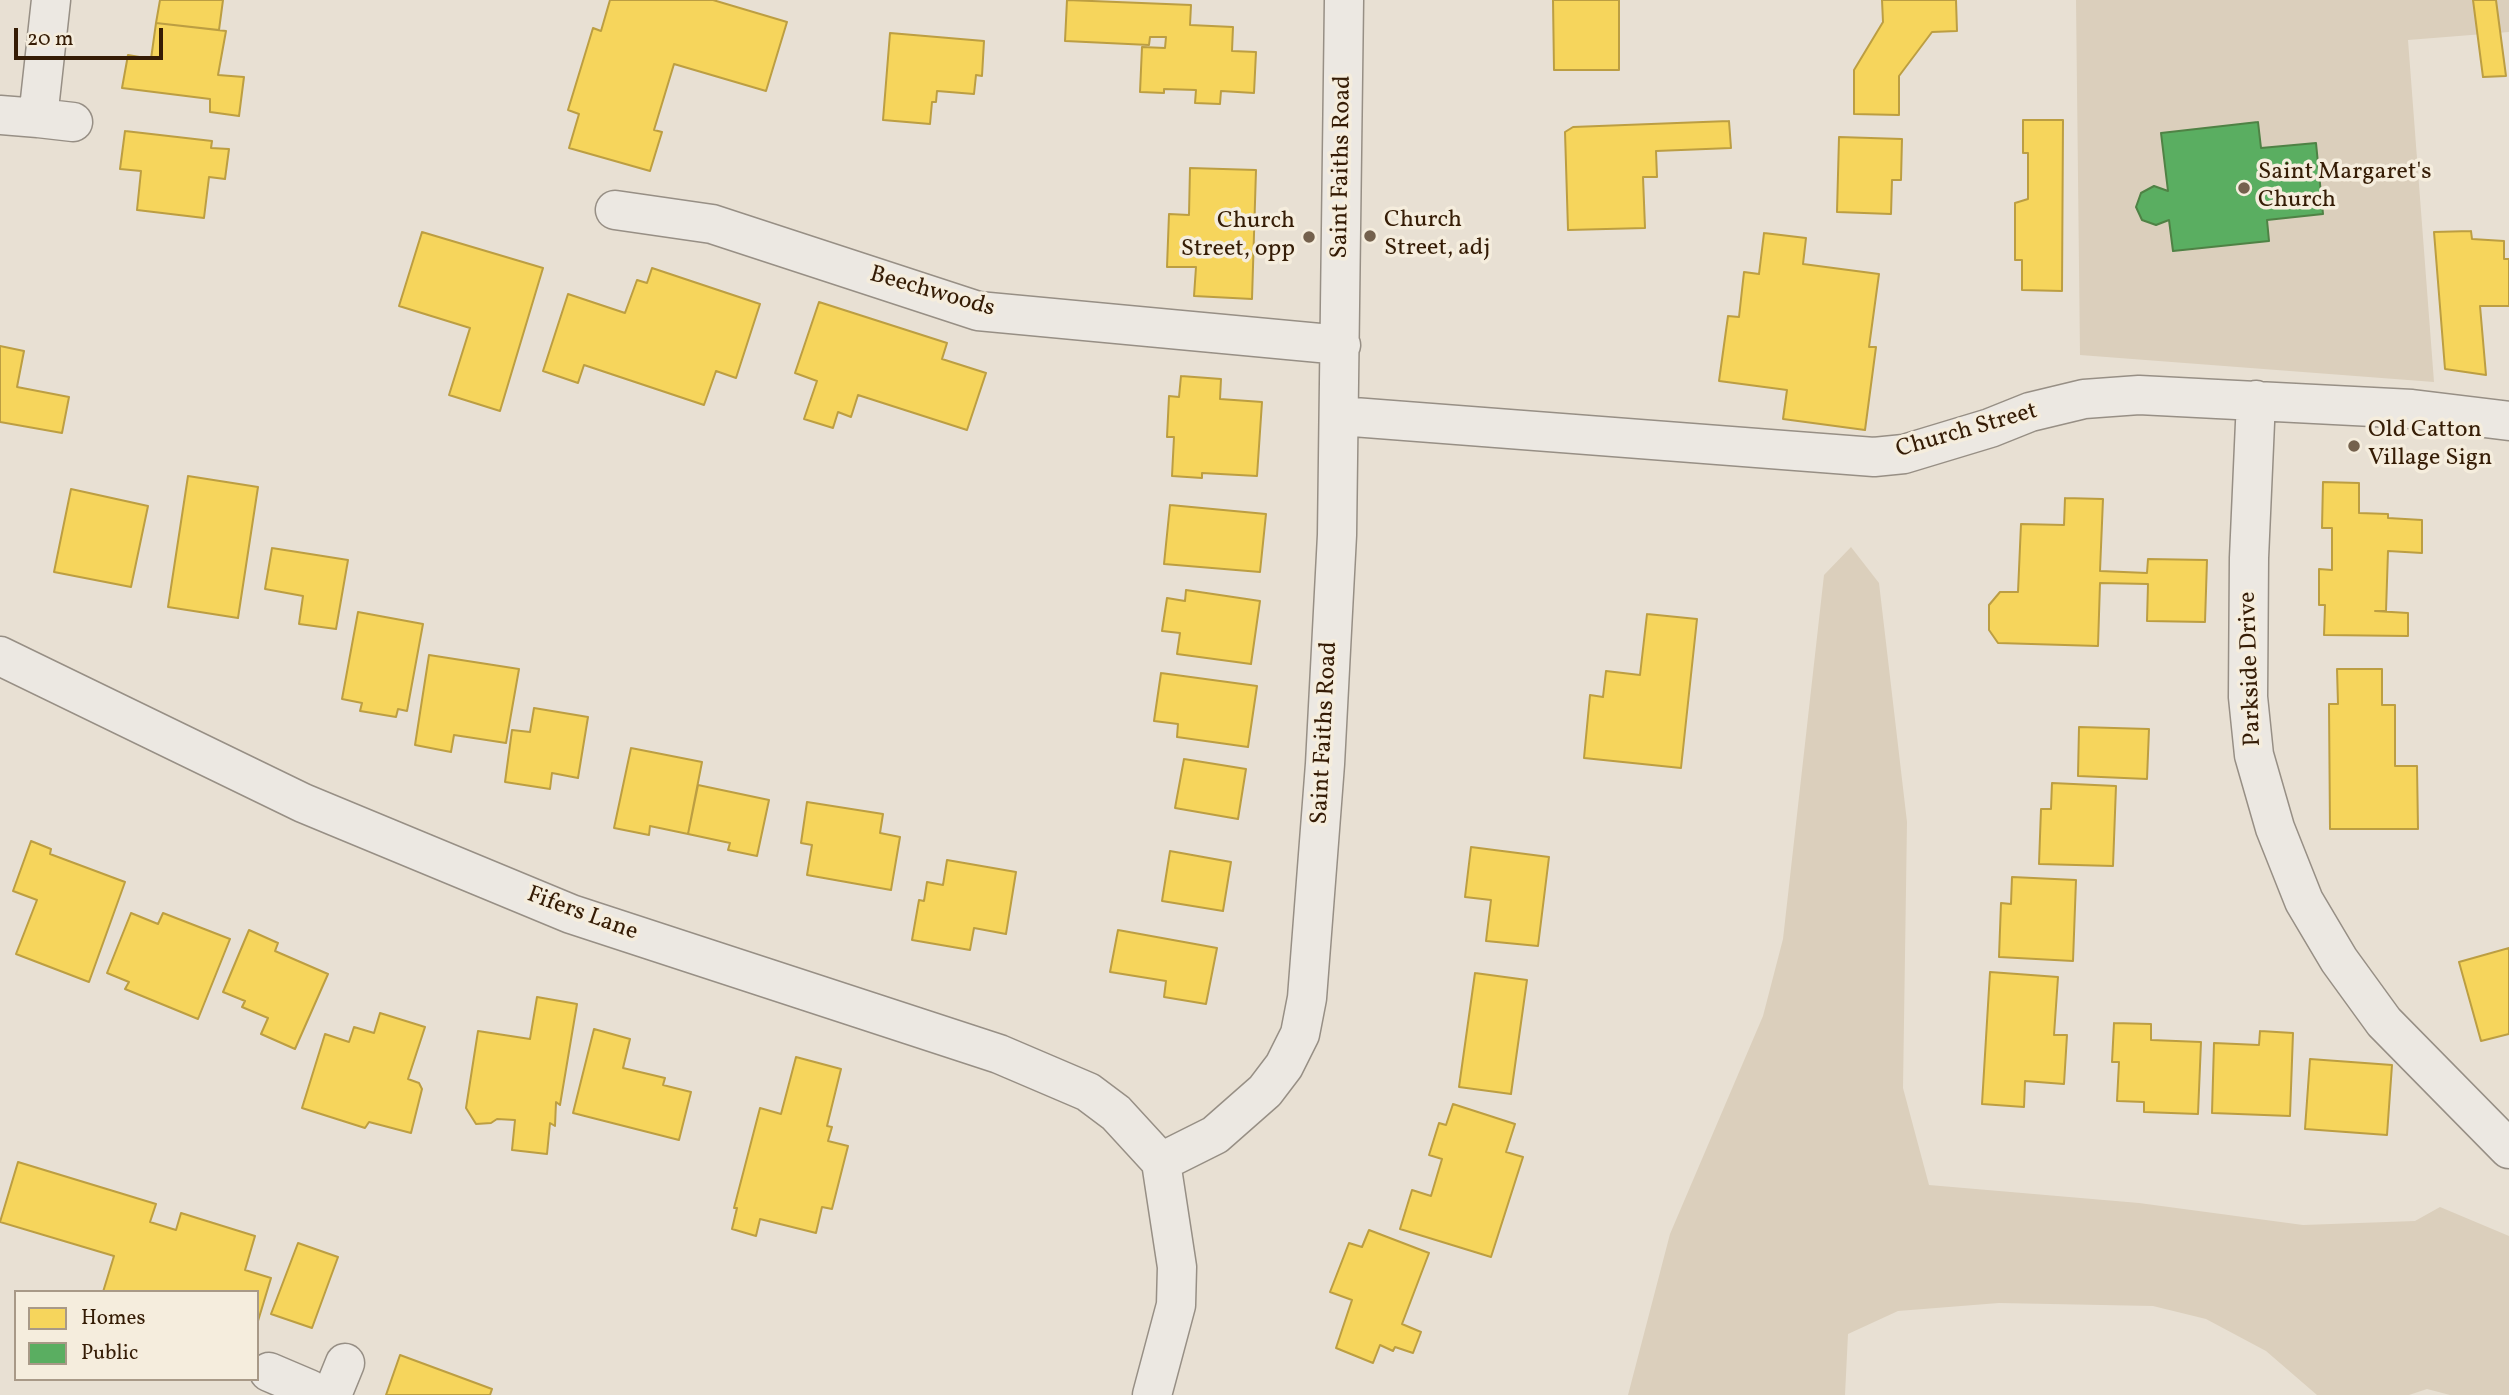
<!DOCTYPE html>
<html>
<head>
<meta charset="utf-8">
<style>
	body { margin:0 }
	#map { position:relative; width:2509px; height:1395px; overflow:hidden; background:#e8e0d3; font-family:Vollkorn,serif }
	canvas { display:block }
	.legend { position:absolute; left:14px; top:1290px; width:245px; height:91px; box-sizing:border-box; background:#f5eddd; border:2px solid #a89987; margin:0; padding:9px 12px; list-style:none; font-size:21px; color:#351c05 }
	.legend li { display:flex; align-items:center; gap:14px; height:35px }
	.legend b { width:35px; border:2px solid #a89987 }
	.scale { position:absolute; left:14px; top:28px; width:149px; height:32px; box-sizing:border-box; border:4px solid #351c05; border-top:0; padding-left:9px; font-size:21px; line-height:24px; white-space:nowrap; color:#351c05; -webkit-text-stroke:5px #f5eddd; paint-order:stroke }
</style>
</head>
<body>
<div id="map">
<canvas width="2509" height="1395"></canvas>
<ul class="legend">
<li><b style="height:19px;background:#f6d55c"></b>Homes</li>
<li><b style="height:19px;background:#5aae61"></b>Public</li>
</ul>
<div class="scale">20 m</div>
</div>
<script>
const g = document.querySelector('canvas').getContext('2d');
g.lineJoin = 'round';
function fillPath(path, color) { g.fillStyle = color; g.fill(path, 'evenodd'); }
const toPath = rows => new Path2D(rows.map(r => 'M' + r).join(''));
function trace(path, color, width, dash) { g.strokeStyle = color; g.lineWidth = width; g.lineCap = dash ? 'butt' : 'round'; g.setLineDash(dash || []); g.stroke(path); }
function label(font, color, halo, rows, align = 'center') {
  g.font = font + ' Vollkorn,serif'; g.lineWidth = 7; g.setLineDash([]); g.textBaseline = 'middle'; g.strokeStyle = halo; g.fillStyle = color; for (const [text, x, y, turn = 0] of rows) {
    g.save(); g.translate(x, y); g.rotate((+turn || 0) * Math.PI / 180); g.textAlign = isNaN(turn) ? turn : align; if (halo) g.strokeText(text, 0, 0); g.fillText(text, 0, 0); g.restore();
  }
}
const green = toPath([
	[2076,0,2509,0,2509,32,2408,40,2434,382,2080,355],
	[2258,122,2261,148,2316,143,2323,214,2267,220,2269,241,2169,220,2156,225,2143,220,2141,193,2154,186,2168,191,2161,133],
	[1851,547,1879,583,1907,822,1903,1088,1929,1185,2139,1203,2303,1225,2415,1221,2440,1207,2509,1236,2509,1395,2450,1395,2427,1389,2409,1395,2317,1395,2266,1351,2206,1319,2153,1306,1999,1303,1898,1311,1848,1334,1845,1395,1628,1395,1670,1234,1763,1016,1783,939,1824,575]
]);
const homes = toPath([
	[160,0,223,0,219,30,156,23,160,0],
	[610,0,713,0,787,22,766,91,674,64,654,130,662,132,650,171,569,148,579,114,568,110,593,28,601,31,610,0],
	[1067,0,1191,5,1190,25,1233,27,1232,51,1256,52,1254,93,1221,91,1220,104,1195,103,1196,90,1164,89,1164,93,1140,92,1142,47,1165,48,1166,37,1150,37,1149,45,1065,41,1067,0],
	[1553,0,1619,0,1619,70,1554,70,1553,0],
	[1882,0,1956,0,1957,31,1932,32,1899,76,1899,115,1854,114,1854,70,1883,22,1882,0],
	[2473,0,2496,0,2506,76,2483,77,2473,0],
	[156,23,226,31,218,75,244,77,239,116,210,112,210,99,122,88,128,55,151,59,156,23],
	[890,33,984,41,982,76,976,75,974,94,937,91,936,102,932,102,930,124,883,120,890,33],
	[2023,120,2063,120,2062,291,2022,290,2022,260,2015,260,2015,203,2028,199,2028,153,2023,153,2023,120],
	[1729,121,1731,148,1656,151,1657,177,1643,177,1645,228,1568,230,1565,132,1573,127,1729,121],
	[125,131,212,141,211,148,229,149,225,179,209,177,204,218,137,210,141,171,120,169,125,131],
	[1839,137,1902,139,1901,180,1892,180,1891,214,1837,212,1839,137],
	[1190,168,1256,170,1252,299,1194,296,1196,267,1167,267,1169,214,1189,215,1190,168],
	[2471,231,2472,239,2504,241,2504,259,2509,259,2509,306,2480,306,2486,375,2445,369,2434,232,2471,231],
	[422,232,543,268,500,411,449,395,470,328,399,306,422,232],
	[1764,233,1806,238,1803,264,1879,274,1869,347,1876,347,1865,430,1783,419,1787,390,1719,381,1728,316,1739,317,1744,272,1759,274,1764,233],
	[652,268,760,304,736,378,716,371,704,405,584,365,578,383,543,371,568,294,625,313,637,280,647,283,652,268],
	[819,302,947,343,942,359,986,373,967,430,858,395,851,417,838,412,833,428,804,419,817,381,795,373,819,302],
	[0,346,24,351,17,387,69,397,62,433,0,422,0,346],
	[1181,376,1221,379,1220,399,1262,402,1257,476,1202,473,1202,478,1172,476,1174,437,1167,437,1169,396,1179,397,1181,376],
	[188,476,258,487,238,618,168,607,188,476],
	[2323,482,2359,483,2359,513,2388,514,2388,518,2422,520,2422,553,2388,551,2386,611,2375,611,2408,613,2408,636,2324,635,2325,605,2319,605,2319,569,2332,570,2332,528,2322,528,2323,482],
	[71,489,148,506,131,587,54,572,71,489],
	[2065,498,2103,499,2100,571,2147,573,2148,559,2207,560,2205,622,2147,621,2148,584,2100,583,2098,646,1998,643,1989,630,1989,605,2000,592,2018,592,2021,524,2064,525,2065,498],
	[1170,505,1266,514,1260,572,1164,564,1170,505],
	[272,548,348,560,336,629,299,624,303,596,265,589,272,548],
	[1186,590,1260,601,1251,664,1177,654,1180,633,1162,631,1167,598,1185,601,1186,590],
	[358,612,423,624,407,711,398,709,396,717,360,711,362,703,342,699,358,612],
	[1647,614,1697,619,1681,768,1584,758,1590,695,1603,697,1606,671,1640,675,1647,614],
	[429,655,519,669,506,743,454,735,451,752,415,745,429,655],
	[2337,669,2382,669,2382,705,2395,705,2395,766,2417,766,2418,829,2330,829,2329,704,2338,704,2337,669],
	[1161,673,1257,686,1248,747,1177,737,1178,724,1154,721,1161,673],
	[534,708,588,717,578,778,552,773,550,789,505,782,512,730,530,732,534,708],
	[2079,727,2149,729,2147,779,2078,776,2079,727],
	[631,748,702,762,688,834,650,826,649,835,614,828,631,748],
	[1184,759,1246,769,1238,819,1175,808,1184,759],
	[2052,783,2116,786,2113,866,2039,864,2041,809,2051,809,2052,783],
	[698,785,769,800,757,856,728,850,730,843,688,834,698,785],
	[807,802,883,814,880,833,900,837,891,890,807,875,812,845,801,843,807,802],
	[31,841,51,849,50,854,125,882,89,982,16,954,37,900,13,891,31,841],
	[1471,847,1549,857,1538,946,1486,941,1491,900,1465,897,1471,847],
	[1170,851,1231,862,1223,911,1162,901,1170,851],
	[947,860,1016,872,1006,934,974,928,970,950,912,940,919,900,924,901,927,882,943,885,947,860],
	[2012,877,2076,880,2073,961,1999,957,2001,903,2011,904,2012,877],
	[131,913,158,924,163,913,230,939,198,1019,125,989,129,982,107,973,131,913],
	[249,930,278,943,275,951,328,974,295,1049,261,1034,268,1018,242,1007,245,1001,223,992,249,930],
	[1118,930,1217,948,1206,1004,1164,997,1166,981,1110,972,1118,930],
	[2509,948,2509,1034,2481,1041,2459,962,2509,948],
	[1990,972,2058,977,2054,1035,2067,1035,2064,1084,2025,1081,2024,1107,1982,1104,1990,972],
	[1475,973,1527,980,1511,1094,1459,1087,1475,973],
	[537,997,577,1004,560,1105,556,1102,555,1126,550,1123,547,1154,512,1150,515,1120,497,1119,491,1123,476,1124,466,1108,478,1031,530,1039,537,997],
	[380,1013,425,1027,408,1079,419,1083,422,1089,411,1133,369,1122,365,1128,302,1108,325,1034,349,1042,354,1027,374,1033,380,1013],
	[2114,1023,2151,1024,2151,1040,2201,1042,2198,1114,2144,1112,2144,1102,2117,1101,2119,1062,2112,1062,2114,1023],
	[594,1029,630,1039,623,1068,665,1078,663,1085,691,1092,679,1140,573,1113,594,1029],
	[2260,1031,2293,1033,2290,1116,2212,1113,2214,1043,2259,1045,2260,1031],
	[796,1057,841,1069,827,1126,832,1127,828,1141,848,1146,832,1209,822,1207,816,1233,760,1219,756,1236,732,1229,737,1208,734,1208,760,1108,781,1114,796,1057],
	[2310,1059,2392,1065,2387,1135,2305,1129,2310,1059],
	[1453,1104,1515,1124,1506,1152,1523,1157,1491,1257,1400,1229,1412,1190,1431,1196,1442,1159,1429,1155,1439,1123,1446,1125,1453,1104],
	[18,1162,156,1204,150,1222,176,1230,181,1213,255,1236,245,1270,271,1278,258,1321,257,1292,103,1292,114,1256,0,1222,18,1162],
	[1369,1230,1429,1253,1402,1324,1421,1332,1413,1353,1395,1347,1393,1351,1380,1345,1373,1363,1336,1348,1352,1300,1330,1292,1349,1243,1362,1247,1369,1230],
	[298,1243,338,1257,312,1328,271,1314,298,1243],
	[400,1355,492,1389,490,1395,386,1395,400,1355]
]);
const public = toPath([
	[2258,122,2261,148,2316,143,2323,214,2267,220,2269,241,2173,251,2169,220,2156,225,2142,220,2136,207,2141,193,2154,186,2168,191,2161,133,2258,122]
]);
const minor = toPath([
	[51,0,38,118,73,122],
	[0,115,38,118],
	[615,210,712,224,978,311,1341,345],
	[2256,400,2249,558,2248,697,2254,755,2275,828,2304,901,2339,960,2384,1022,2509,1149],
	[1340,416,1874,457,1904,454,1990,428,2030,412,2084,399,2139,395,2412,409,2509,421],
	[0,656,303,803,571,914,999,1054,1088,1092,1116,1113,1161,1162],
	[1161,1162,1215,1135,1265,1091,1284,1066,1300,1034,1307,998,1325,764,1337,535,1344,0],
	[269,1372,309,1389,316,1395],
	[332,1395,345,1363],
	[1152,1395,1176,1305,1177,1267,1161,1162]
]);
const markers = [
	[2244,188,7,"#74614d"],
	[1370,236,7,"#74614d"],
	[1309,237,7,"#74614d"],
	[2354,446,7,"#74614d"]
];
const streetNames = [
	["Saint Faiths Road",1343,167,-89],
	["Beechwoods",932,293,16],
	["Church Street",1967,432,-16],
	["Parkside Drive",2252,669,-92],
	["Saint Faiths Road",1326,733,-87],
	["Fifers Lane",582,915,20]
];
const poiNames = [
	["Saint Margaret's",2258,174],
	["Church",2258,202],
	["Church",1384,222],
	["Street, adj",1384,250],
	["Church",1295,223,"right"],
	["Street, opp",1295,251,"right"],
	["Old Catton",2368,432],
	["Village Sign",2368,460]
];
fillPath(green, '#dbcfbc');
fillPath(homes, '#f6d55c');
trace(homes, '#bc9e42', 2);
fillPath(public, '#5aae61');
trace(public, '#4f8245', 2);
trace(minor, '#978f85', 41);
trace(minor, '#ece8e2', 38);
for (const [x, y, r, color] of markers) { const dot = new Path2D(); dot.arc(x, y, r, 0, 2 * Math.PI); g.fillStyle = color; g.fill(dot); trace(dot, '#f5eddd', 2.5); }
label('24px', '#351c05', '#f5eddd', streetNames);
label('24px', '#351c05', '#f5eddd', poiNames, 'left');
</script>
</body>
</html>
